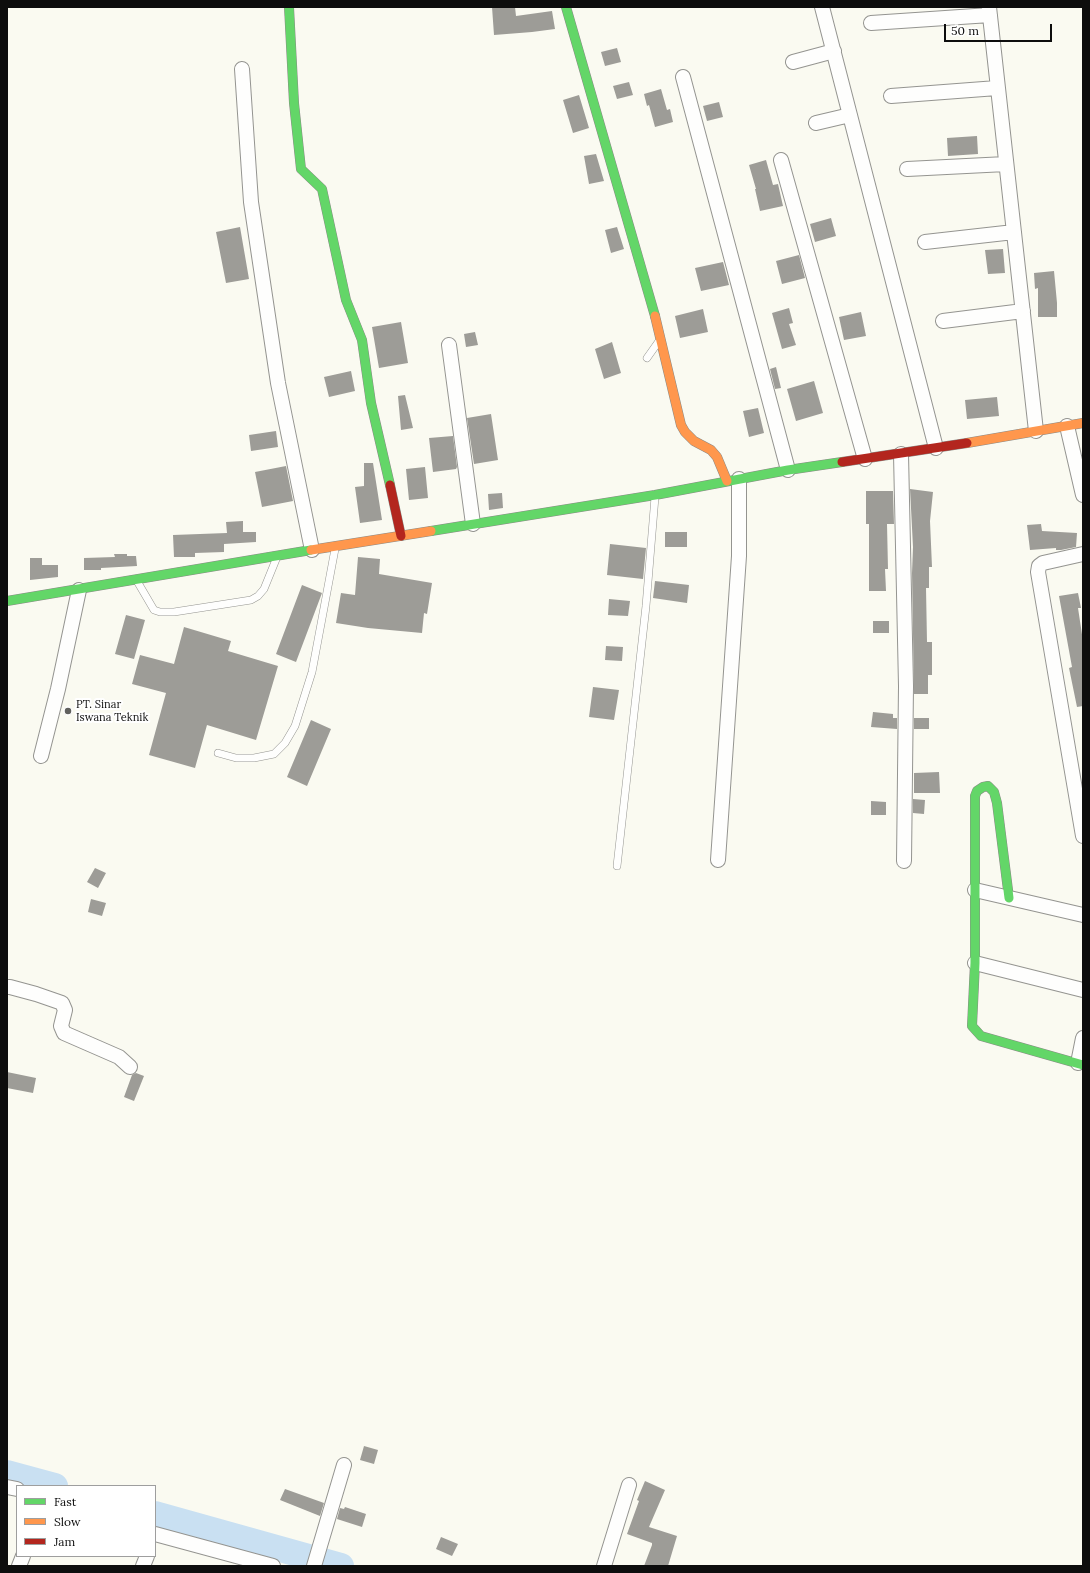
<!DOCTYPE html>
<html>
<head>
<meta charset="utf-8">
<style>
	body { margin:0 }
	#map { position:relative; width:1090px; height:1573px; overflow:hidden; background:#fafaf1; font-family:Lora,serif }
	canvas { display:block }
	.frame { position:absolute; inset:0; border:8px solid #0d0d0d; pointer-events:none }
	.legend { position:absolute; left:16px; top:1485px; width:140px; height:72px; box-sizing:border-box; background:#fff; border:1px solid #9e9e9e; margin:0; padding:5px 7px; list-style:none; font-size:12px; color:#0d0d0d }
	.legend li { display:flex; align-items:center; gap:8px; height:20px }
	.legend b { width:20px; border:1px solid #9e9e9e }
	.scale { position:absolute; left:944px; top:24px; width:108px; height:18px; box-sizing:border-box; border:2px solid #0d0d0d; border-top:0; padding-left:5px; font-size:12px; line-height:14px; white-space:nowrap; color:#0d0d0d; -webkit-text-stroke:3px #fff; paint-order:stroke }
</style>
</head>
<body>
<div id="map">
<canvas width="1090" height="1573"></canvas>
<div class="frame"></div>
<ul class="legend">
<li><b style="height:5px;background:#63d668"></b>Fast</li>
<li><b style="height:5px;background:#ff974d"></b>Slow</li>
<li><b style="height:5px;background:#b3261e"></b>Jam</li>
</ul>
<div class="scale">50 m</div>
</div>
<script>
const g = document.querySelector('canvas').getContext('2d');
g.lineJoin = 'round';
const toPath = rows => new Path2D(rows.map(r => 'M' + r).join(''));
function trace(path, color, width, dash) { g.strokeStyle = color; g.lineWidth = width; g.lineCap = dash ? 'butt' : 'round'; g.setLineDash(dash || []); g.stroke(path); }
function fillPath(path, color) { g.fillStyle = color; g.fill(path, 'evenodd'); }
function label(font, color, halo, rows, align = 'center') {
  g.font = font + ' Lora,serif'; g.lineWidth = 4; g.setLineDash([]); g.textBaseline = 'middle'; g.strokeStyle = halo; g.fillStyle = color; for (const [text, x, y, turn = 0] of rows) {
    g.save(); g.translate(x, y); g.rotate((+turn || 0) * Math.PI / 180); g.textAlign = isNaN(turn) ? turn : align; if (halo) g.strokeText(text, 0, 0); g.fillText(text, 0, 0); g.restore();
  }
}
const river = toPath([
	[7,1473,55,1486],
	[155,1514,341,1566]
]);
const building = toPath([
	[492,7,515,7,516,16,552,11,555,29,532,32,494,35],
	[617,48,621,62,605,66,601,52],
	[629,82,633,95,617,99,613,86],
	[661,89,667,110,670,109,673,122,655,127,649,105,647,106,644,94],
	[579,95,589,128,573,133,563,100],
	[719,102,723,117,707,121,703,106],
	[977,136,978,154,948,156,947,138],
	[596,154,604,181,589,184,584,156],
	[766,160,773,185,778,184,783,206,760,211,755,189,756,189,749,165],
	[831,218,836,236,815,242,810,224],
	[240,227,249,279,226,283,216,232],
	[617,227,624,249,611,253,605,230],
	[1003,249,1005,273,988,274,985,250],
	[799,255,805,278,782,284,776,261],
	[723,262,729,285,701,291,695,268],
	[1054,271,1057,303,1057,317,1038,317,1038,288,1035,289,1034,273],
	[789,308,793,323,789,324,796,345,782,349,772,313],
	[703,309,708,332,680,338,675,316],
	[861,312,866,336,844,340,839,317],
	[401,322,408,363,379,368,372,327],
	[475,332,478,345,466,347,464,334],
	[612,342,621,373,604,379,595,349],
	[776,367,781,388,775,389,770,369],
	[351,371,355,391,329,397,324,377],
	[814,381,823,413,796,421,787,389],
	[405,395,413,428,401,430,398,396],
	[997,397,999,416,967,419,965,400],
	[758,408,764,433,749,437,743,411],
	[491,414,498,460,474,464,467,418],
	[276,431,278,447,251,451,249,435],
	[453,436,457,467,456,469,433,472,429,438],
	[364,463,373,463,382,520,360,523,355,487,364,486],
	[286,466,293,501,262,507,255,472],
	[425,467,428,498,409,500,406,469],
	[910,489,933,492,930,521,932,567,929,567,929,588,926,588,927,642,932,642,932,675,928,675,928,694,914,694,912,573,913,547],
	[866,491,893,491,894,524,887,524,888,569,885,569,886,591,869,591,869,524,866,524],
	[502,493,503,508,489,510,488,494],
	[243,521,243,532,256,532,256,542,224,544,224,552,195,553,195,557,174,557,173,535,227,533,226,522],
	[1041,524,1042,531,1077,533,1076,547,1061,550,1056,550,1056,548,1030,550,1027,525],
	[665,532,687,532,687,547,665,547],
	[610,544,646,548,643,579,607,575],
	[114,554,127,554,127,556,136,556,137,566,101,568,101,570,84,570,84,558,115,557],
	[358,557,380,559,379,574,432,583,427,614,424,613,422,633,368,628,336,623,341,593,355,595],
	[30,558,42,558,42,565,58,565,58,577,30,580],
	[655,581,689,585,687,603,653,598],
	[302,585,322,593,296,662,276,654],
	[1078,593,1081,608,1078,608,1083,641,1083,706,1077,707,1069,668,1072,667,1059,596],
	[609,599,630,601,628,616,608,615],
	[126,615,145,620,134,659,115,654],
	[873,621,889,621,889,633,873,633],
	[184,627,231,641,228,651,278,666,256,740,207,725,195,768,149,755,166,693,132,684,140,655,174,664],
	[606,646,623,647,622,661,605,660],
	[593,687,619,690,614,720,589,717],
	[873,712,893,714,893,718,897,718,897,729,871,727],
	[914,718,929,718,929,729,914,729],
	[311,720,331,729,307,786,287,777],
	[939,772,940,793,914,793,914,773],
	[913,799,925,800,924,814,913,813],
	[871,801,886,802,886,815,871,815],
	[95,868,106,873,98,888,87,882],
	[91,899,106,903,102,916,88,912],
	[7,1072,36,1078,33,1093,7,1088],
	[136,1073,144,1076,134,1101,124,1097,132,1075],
	[364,1446,378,1450,374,1464,360,1460],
	[645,1481,665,1490,649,1527,677,1536,668,1566,644,1566,652,1545,652,1543,627,1534,639,1501,637,1500],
	[285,1489,324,1503,320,1516,280,1500],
	[345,1507,366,1514,362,1527,337,1519,340,1508,344,1509],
	[441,1537,458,1544,452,1556,436,1549]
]);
const lane = toPath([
	[647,358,659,341],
	[137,581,154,610,160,612,174,612,251,600,258,596,264,589,277,557],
	[218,753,236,758,254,758,274,754,285,743,295,726,312,672,335,549],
	[617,866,646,606,655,497]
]);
const street = toPath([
	[822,7,936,448],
	[989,7,1036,431],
	[871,23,990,15],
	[793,62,834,51],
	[242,69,251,202,278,383,312,550],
	[683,77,788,470],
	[891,96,997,88],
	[816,123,850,115],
	[781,160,865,459],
	[907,169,1006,164],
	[925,242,1014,232],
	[943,321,1023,311],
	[449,345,473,524],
	[1067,426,1083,495],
	[901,454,906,686,904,861],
	[1083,554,1043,563,1039,566,1038,572,1083,836],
	[41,756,58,689,79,590],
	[718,860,739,556,739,479],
	[975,890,1083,915],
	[975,963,1083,990],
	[7,987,10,987,36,994,62,1003,65,1010,61,1026,64,1033,119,1057,130,1067],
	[1078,1063,1083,1038],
	[7,1487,17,1489],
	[155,1534,273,1566],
	[19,1566,23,1556],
	[143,1566,147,1556],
	[314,1566,344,1465],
	[604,1566,629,1485]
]);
const fast = toPath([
	[289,7,294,103,301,169,322,189,346,300,362,340,371,403,390,485],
	[566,7,655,316],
	[431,531,655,495,788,470,842,462],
	[7,601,311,550],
	[1009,898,997,803,994,792,988,786,983,787,977,791,975,796,975,963,972,1026,981,1036,1083,1065]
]);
const slow = toPath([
	[655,316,681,425,685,432,694,441,711,450,717,457,727,481],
	[967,443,1083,423],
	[311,550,431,531]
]);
const jam = toPath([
	[842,462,967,443],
	[390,485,401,536]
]);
const markers = [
	[68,711,4,"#60605d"]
];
const poiNames = [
	["PT. Sinar",76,705],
	["Iswana Teknik",76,718]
];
trace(river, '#c9e0f2', 26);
fillPath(building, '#9d9c97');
trace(lane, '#949490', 8);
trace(street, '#949490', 16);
trace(fast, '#8a8a86', 10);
trace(slow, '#8a8a86', 10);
trace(jam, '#8a8a86', 10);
trace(lane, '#fefefd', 7);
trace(street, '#fefefd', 14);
trace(fast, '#63d668', 9);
trace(slow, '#ff974d', 9);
trace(jam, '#b3261e', 9);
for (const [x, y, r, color] of markers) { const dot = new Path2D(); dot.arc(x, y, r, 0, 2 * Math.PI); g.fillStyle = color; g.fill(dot); trace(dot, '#fff', 1.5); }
label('11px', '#0d0d0d', '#fff', poiNames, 'left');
</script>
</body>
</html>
